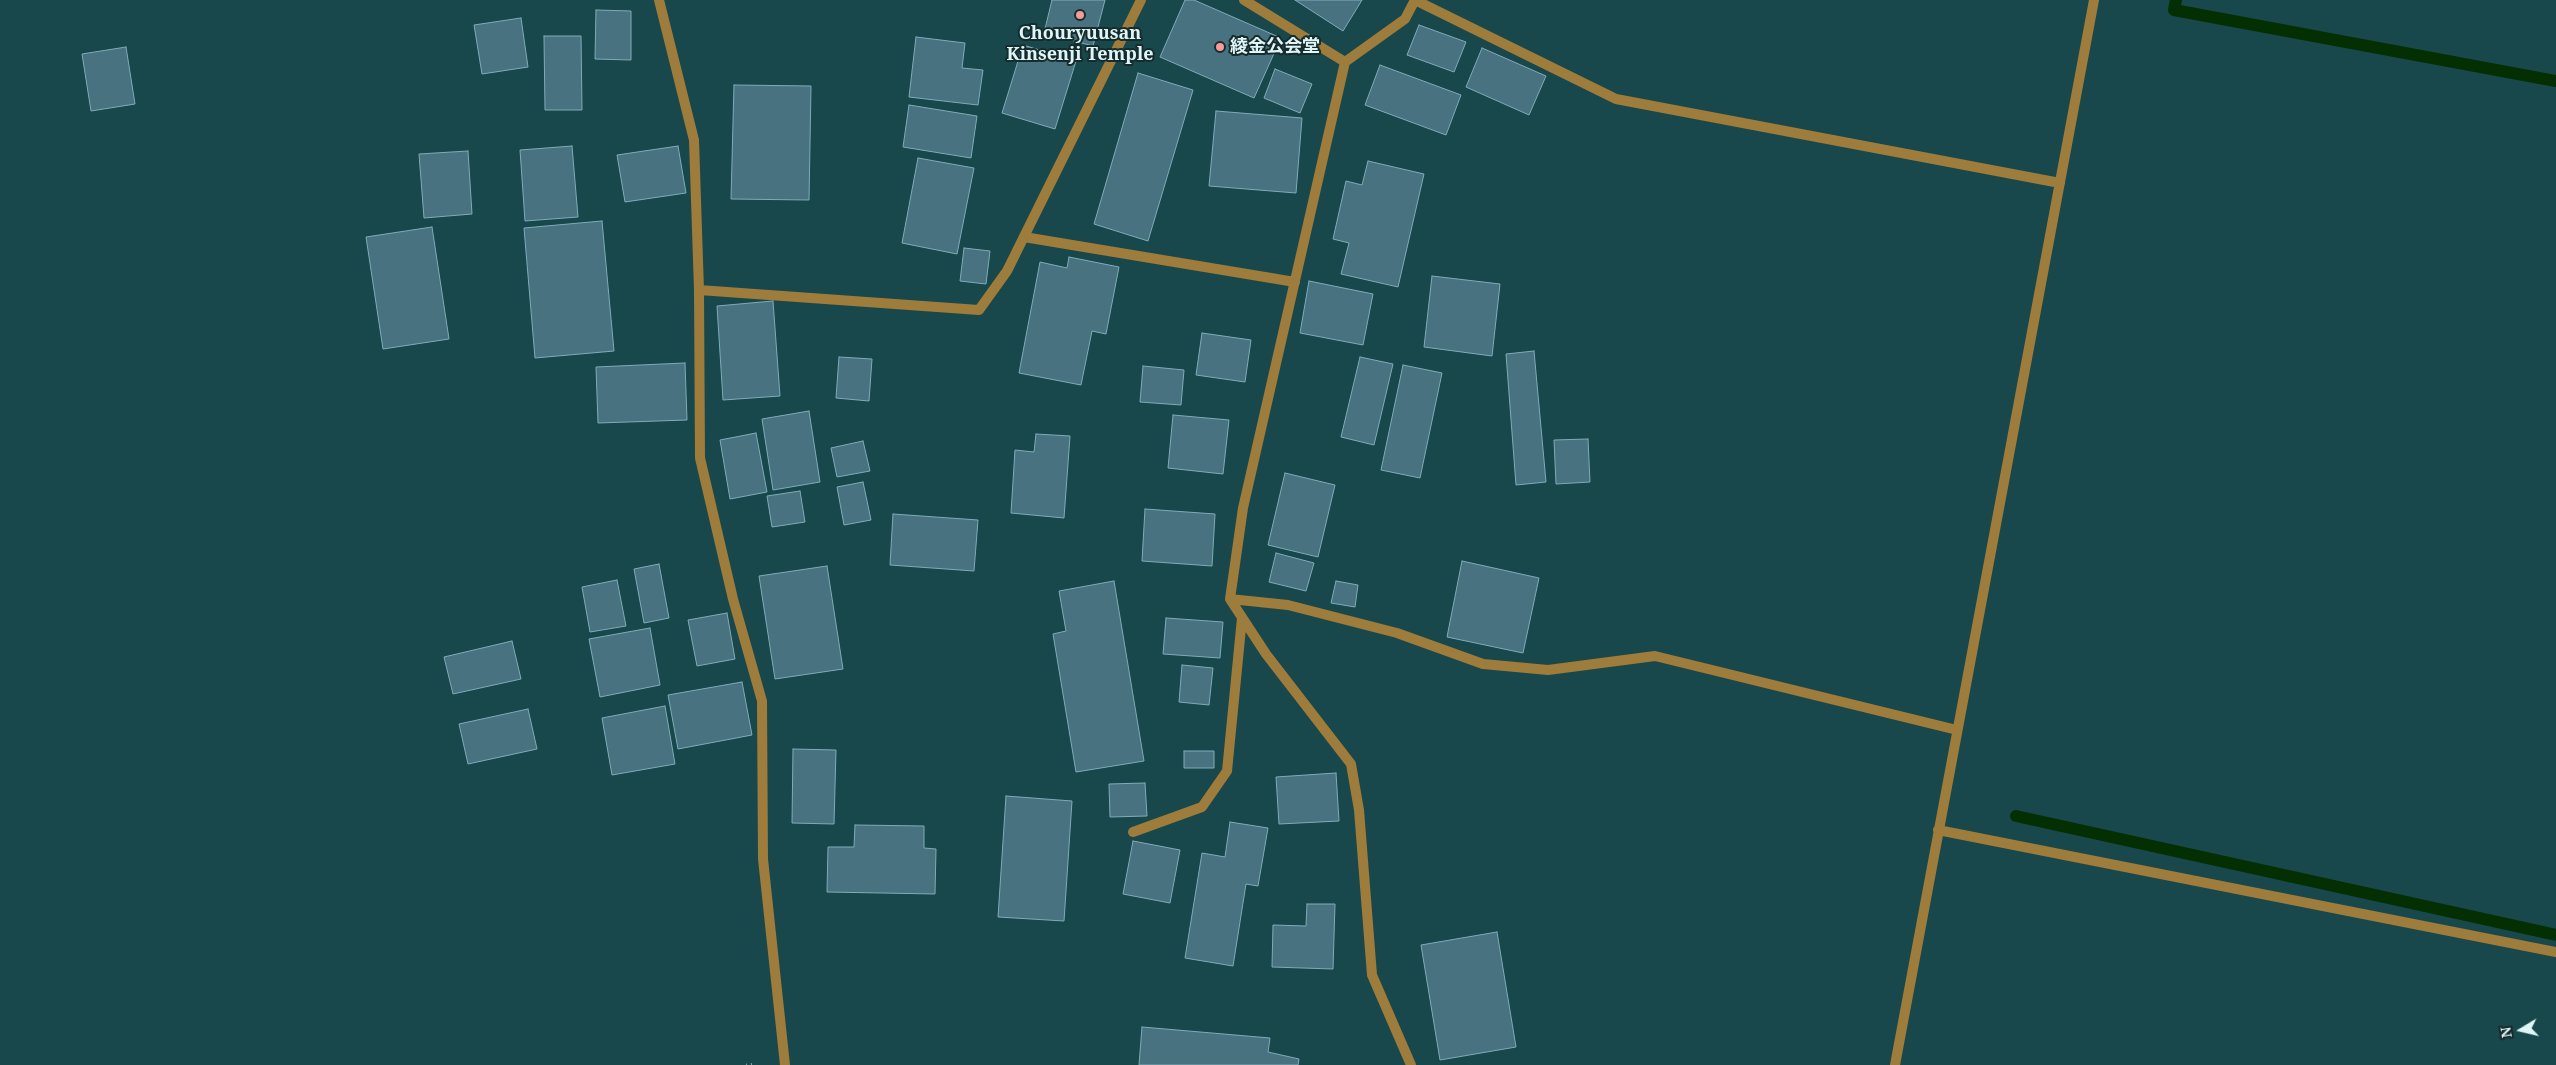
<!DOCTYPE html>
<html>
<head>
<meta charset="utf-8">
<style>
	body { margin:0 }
	#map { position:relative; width:2556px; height:1065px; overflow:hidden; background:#18484b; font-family:"Noto Serif",serif }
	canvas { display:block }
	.north { position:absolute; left:2496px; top:1005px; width:50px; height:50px; -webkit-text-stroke:4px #172a2c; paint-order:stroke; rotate:261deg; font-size:14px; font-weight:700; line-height:20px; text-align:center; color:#def6f8 }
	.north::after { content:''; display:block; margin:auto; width:18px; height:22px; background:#def6f8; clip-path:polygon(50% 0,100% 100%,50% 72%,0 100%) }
</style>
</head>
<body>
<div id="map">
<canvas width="2556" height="1065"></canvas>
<div class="north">N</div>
</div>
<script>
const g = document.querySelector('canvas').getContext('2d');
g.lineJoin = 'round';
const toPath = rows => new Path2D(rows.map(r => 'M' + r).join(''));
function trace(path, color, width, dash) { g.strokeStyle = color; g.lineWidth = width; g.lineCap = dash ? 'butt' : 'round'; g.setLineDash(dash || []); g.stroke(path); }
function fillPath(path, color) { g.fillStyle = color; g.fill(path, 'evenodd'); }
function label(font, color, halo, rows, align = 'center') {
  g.font = font + ' "Noto Serif","Noto Sans JP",serif'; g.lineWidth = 4; g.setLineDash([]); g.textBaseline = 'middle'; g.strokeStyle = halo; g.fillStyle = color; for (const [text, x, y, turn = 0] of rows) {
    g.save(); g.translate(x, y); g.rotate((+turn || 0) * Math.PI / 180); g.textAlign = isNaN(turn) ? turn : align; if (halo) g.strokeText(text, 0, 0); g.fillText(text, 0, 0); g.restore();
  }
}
const stream = toPath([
	[2176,0,2174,10,2556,81],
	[2016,816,2556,935]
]);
const building = toPath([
	[1052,0,1105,0,1093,46,1044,33,1052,0],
	[1185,0,1194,0,1281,38,1254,98,1160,57,1185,0],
	[1295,0,1362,0,1343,31,1295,0],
	[596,10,631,11,631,60,595,59,596,10],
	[521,18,528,67,482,74,474,25,521,18],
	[1419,25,1466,42,1454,72,1407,55,1419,25],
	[544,36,581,36,582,110,545,110,544,36],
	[916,37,965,43,962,68,983,70,978,105,909,97,916,37],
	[1023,45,1076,61,1055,129,1002,113,1023,45],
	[126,47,135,104,91,111,82,54,126,47],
	[1482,48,1546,76,1529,115,1466,87,1482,48],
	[1380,65,1461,95,1446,135,1365,105,1380,65],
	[1275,69,1312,84,1300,113,1264,98,1275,69],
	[1138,73,1193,90,1148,241,1094,224,1138,73],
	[734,85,811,86,809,200,731,199,734,85],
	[909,105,977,116,971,158,903,147,909,105],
	[1216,111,1302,118,1296,193,1209,186,1216,111],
	[572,146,578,217,525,221,520,150,572,146],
	[678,146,686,193,625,202,617,155,678,146],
	[468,151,472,214,424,218,419,154,468,151],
	[918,158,974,168,957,254,902,243,918,158],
	[1368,161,1424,174,1398,287,1341,274,1349,243,1333,239,1346,181,1362,185,1368,161],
	[602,221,614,351,535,358,524,228,602,221],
	[432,227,449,339,383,349,366,237,432,227],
	[964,248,990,251,986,284,960,281,964,248],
	[1069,257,1119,267,1106,334,1092,331,1081,385,1019,373,1040,262,1067,268,1069,257],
	[1432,276,1500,284,1492,356,1424,347,1432,276],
	[1309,281,1373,294,1363,345,1300,333,1309,281],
	[773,301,780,396,723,400,717,306,773,301],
	[1202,333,1251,340,1245,382,1196,375,1202,333],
	[1534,351,1546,482,1516,485,1506,354,1534,351],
	[839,357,872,359,869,401,836,398,839,357],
	[1360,357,1393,364,1374,445,1341,437,1360,357],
	[685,363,687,420,598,423,596,367,685,363],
	[1403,365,1442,373,1420,478,1381,470,1403,365],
	[1143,366,1184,370,1181,405,1140,402,1143,366],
	[809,411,820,482,773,490,762,419,809,411],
	[1173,415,1229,420,1223,474,1168,468,1173,415],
	[756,433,767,492,730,499,720,440,756,433],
	[1036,434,1070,436,1064,518,1011,513,1015,450,1034,452,1036,434],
	[1588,439,1590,482,1556,484,1554,440,1588,439],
	[863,441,870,471,837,477,831,448,863,441],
	[1285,473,1335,485,1318,557,1268,545,1285,473],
	[863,482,871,520,844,525,837,487,863,482],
	[800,491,805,522,772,527,767,496,800,491],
	[1145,509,1215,514,1212,566,1142,561,1145,509],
	[893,514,978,520,974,571,890,565,893,514],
	[1276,553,1314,563,1306,591,1269,582,1276,553],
	[1462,561,1539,578,1523,653,1447,637,1462,561],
	[659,564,669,618,644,623,634,569,659,564],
	[827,566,843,669,775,679,759,576,827,566],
	[617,580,626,626,590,632,582,587,617,580],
	[1114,581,1144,761,1076,772,1053,634,1066,631,1059,591,1114,581],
	[1336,581,1358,585,1355,607,1331,603,1336,581],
	[727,613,735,659,697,666,688,620,727,613],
	[1166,618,1223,622,1220,658,1163,654,1166,618],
	[650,628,660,685,600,697,589,639,650,628],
	[512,641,521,679,453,694,444,657,512,641],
	[1182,665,1213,668,1209,705,1179,702,1182,665],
	[742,682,752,735,678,749,668,695,742,682],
	[665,706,675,764,612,775,602,718,665,706],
	[528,709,537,749,468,764,459,724,528,709],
	[793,749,836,750,834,824,792,823,793,749],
	[1184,751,1214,751,1214,768,1184,768,1184,751],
	[1336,773,1339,821,1279,824,1276,777,1336,773],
	[1145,783,1147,816,1110,817,1109,784,1145,783],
	[1006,796,1072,801,1064,921,998,917,1006,796],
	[1230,822,1268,828,1258,886,1246,884,1233,966,1185,958,1202,853,1225,857,1230,822],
	[855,825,924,826,924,848,936,849,935,894,827,892,828,847,854,847,855,825],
	[1133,841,1180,850,1170,903,1123,894,1133,841],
	[1307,904,1335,904,1333,969,1272,967,1273,925,1306,926,1307,904],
	[1497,932,1516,1047,1440,1060,1421,945,1497,932],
	[1142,1027,1270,1038,1268,1052,1299,1059,1298,1065,1139,1065,1142,1027]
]);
const path = toPath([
	[746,1065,756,1064]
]);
const service = toPath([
	[1024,237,1295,282]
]);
const minor = toPath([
	[659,0,694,140,699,290,700,458,733,599,762,701,763,859,785,1065],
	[1244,0,1345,62],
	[1415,0,1616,99,2060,183],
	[699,290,979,310,1007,271,1141,0],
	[1230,599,1288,605,1397,633,1483,664,1548,670,1655,656,1957,730],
	[1938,830,2556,952],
	[1133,832,1202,807,1227,771,1242,618],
	[1411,1065,1372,975,1359,810,1351,764,1266,654,1230,599,1243,508,1345,62,1405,19,1415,0],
	[1895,1065,2094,0]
]);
const markers = [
	[1080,15,5,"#f59b98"],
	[1220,47,5,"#f59b98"]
];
const poiNames = [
	["Chouryuusan",1080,34],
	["Kinsenji Temple",1080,55],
	["綾金公会堂",1230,47,"left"]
];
trace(stream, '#042f02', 12);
fillPath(building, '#487280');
trace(building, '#80abba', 1);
trace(path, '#7fa3a5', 3, [1, 4]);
trace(service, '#9d7c3c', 10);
trace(minor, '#9d7c3c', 10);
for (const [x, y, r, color] of markers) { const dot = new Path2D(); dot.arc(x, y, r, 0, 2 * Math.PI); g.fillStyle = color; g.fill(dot); trace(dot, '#172a2c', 2); }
label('bold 18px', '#def6f8', '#172a2c', poiNames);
</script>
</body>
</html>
